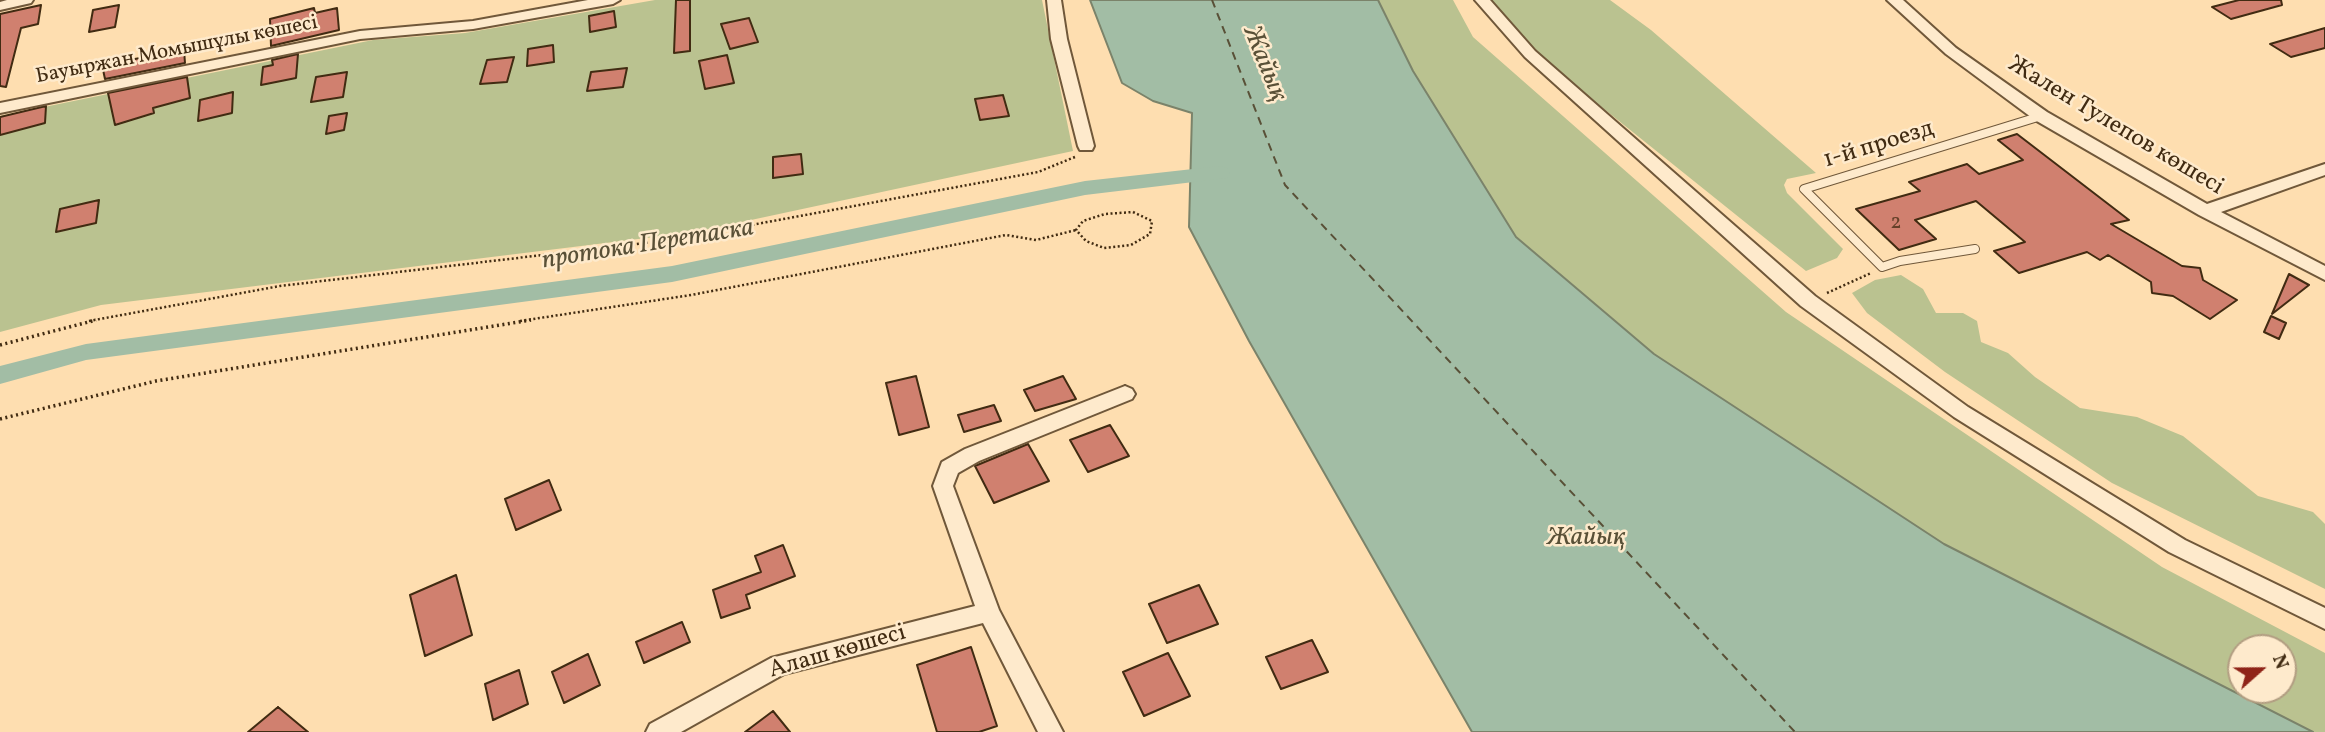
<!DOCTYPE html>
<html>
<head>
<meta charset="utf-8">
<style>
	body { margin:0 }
	#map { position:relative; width:2325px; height:732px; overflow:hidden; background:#fedeb0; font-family:Vollkorn,serif }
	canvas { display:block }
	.north { position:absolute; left:2227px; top:634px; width:70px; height:70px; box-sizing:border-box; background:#feeacc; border:2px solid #b29e82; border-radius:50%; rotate:69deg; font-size:19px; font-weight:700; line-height:28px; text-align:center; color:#412b12 }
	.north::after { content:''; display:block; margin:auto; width:24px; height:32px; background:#8f2418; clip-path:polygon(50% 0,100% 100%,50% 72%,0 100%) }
</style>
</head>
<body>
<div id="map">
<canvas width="2325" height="732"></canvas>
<div class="north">N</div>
</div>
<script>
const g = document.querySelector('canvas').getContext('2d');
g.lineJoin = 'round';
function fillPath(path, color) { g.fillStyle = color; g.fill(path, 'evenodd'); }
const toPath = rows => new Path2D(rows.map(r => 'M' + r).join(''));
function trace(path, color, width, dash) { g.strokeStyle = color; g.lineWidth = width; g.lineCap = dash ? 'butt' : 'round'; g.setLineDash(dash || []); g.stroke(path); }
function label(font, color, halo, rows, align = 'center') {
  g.font = font + ' Vollkorn,serif'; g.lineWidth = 5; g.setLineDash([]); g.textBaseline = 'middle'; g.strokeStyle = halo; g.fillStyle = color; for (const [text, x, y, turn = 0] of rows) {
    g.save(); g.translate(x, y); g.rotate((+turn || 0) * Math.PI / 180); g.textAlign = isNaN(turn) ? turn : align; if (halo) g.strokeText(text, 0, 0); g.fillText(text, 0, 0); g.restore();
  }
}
const green = toPath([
	[655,0,1042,0,1073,151,695,232,101,305,0,332,0,116,373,40,465,33],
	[1378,0,1453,0,1473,37,1786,312,2162,567,2325,653,2325,732,2313,732,1944,544,1654,354,1516,237,1413,71],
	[2241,648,2283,648,2283,690,2241,690],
	[1489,0,1610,0,1651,30,1816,173,1787,179,1784,185,1787,193,1843,249,1837,258,1806,271,1528,48],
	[1901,275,1923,289,1936,313,1963,313,1977,321,1981,342,2008,353,2035,377,2080,408,2137,417,2183,436,2258,496,2313,512,2325,524,2325,589,2112,483,1945,372,1867,313,1852,293,1875,280]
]);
const water = toPath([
	[1090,0,1378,0,1413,71,1516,237,1654,354,1944,544,2313,732,1472,732,1249,341,1189,227,1192,113,1153,101,1122,83,1090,0]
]);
const canal = toPath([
	[1220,166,1227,168,1230,173,1227,178,1085,195,672,282,86,360,0,384,0,366,86,344,672,266,1085,181,1220,166]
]);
const ferry = toPath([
	[1212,0,1285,185,1795,732]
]);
const building = toPath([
	[676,0,690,0,690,51,674,53,676,0],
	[2239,0,2281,0,2282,5,2231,19,2212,7,2239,0],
	[41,5,38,24,21,28,6,87,0,86,0,14,41,5],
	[119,5,115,27,89,32,93,10,119,5],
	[314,8,315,13,337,8,339,30,271,46,270,19,314,8],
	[614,11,616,27,590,32,589,16,614,11],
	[749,18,758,42,730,49,721,24,749,18],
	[2325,28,2325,48,2291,57,2270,44,2325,28],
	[553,45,554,62,527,66,528,49,553,45],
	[184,50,185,63,105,79,102,65,184,50],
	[298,54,296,78,261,85,263,67,273,65,272,60,298,54],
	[727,55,734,83,705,89,699,61,727,55],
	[514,57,507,82,480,84,487,60,514,57],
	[627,68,623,87,587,91,591,72,627,68],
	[347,72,343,97,311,102,316,77,347,72],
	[187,77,190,98,153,108,154,113,115,125,108,93,187,77],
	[233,92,232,113,198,121,200,100,233,92],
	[1003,95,1009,116,980,120,975,99,1003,95],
	[46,106,45,123,0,135,0,117,46,106],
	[347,113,344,130,326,134,329,116,347,113],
	[2017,134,2129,220,2111,224,2182,266,2200,268,2203,280,2237,300,2210,319,2173,296,2152,293,2151,282,2108,255,2100,260,2087,252,2019,273,1994,251,2025,242,1976,201,1915,220,1936,239,1899,250,1856,209,1920,191,1909,182,1967,164,1979,174,2023,160,1998,140,2017,134],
	[801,154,803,174,773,178,773,157,801,154],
	[99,200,96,223,56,232,60,209,99,200],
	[2289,274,2309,285,2272,314,2289,274],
	[2271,316,2286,323,2279,339,2264,332,2271,316],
	[916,376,929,427,899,435,886,383,916,376],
	[1063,376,1076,399,1035,411,1024,390,1063,376],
	[994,405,1001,421,964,432,958,415,994,405],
	[1110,425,1129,456,1088,472,1070,440,1110,425],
	[1028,444,1049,481,994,503,975,466,1028,444],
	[549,480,561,510,516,530,505,499,549,480],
	[783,545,795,576,746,595,750,608,721,618,713,590,761,572,755,556,783,545],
	[456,575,472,635,425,656,410,595,456,575],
	[1199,585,1218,624,1167,643,1149,604,1199,585],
	[682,622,690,642,644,663,636,642,682,622],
	[1312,640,1328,672,1281,689,1266,657,1312,640],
	[971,647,997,726,979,732,937,732,917,665,971,647],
	[1168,653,1190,696,1144,716,1123,672,1168,653],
	[588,654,600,685,564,703,552,672,588,654],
	[519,670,528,704,493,720,485,684,519,670],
	[278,707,308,732,248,732,278,707],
	[773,711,790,732,745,732,773,711]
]);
const pathFar1 = toPath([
	[1133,212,1152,221,1150,234,1131,245,1104,248,1086,241,1076,230,1083,221,1105,214,1133,212],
	[1827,293,1871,273],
	[89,321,280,286,670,240,1038,172,1075,157],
	[520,321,691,295,1006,235,1036,240,1076,230]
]);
const path = toPath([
	[0,345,96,320],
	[0,419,156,381,531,320]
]);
const lane = toPath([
	[1975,249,1900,261,1882,267,1804,189,2041,116]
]);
const street = toPath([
	[7,0,33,0,31,3,0,10,0,2,7,0],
	[588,0,620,0,613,4,473,29,360,39,0,113,0,103,360,31,473,21,588,0],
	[1047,0,1061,0,1067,39,1094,146,1092,150,1080,150,1078,146,1051,39,1047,0],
	[1475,0,1490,0,1535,51,1815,296,1968,407,2185,540,2325,608,2325,629,2169,552,1954,417,1801,306,1525,57,1475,0],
	[1887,0,1903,0,1956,48,2047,112,2207,204,2325,164,2325,175,2221,212,2325,266,2325,280,2199,215,2035,120,1946,54,1887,0],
	[1125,386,1132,389,1135,394,1132,399,979,461,958,473,953,486,999,610,1063,732,1038,732,983,623,784,674,681,732,646,732,650,724,771,658,975,606,933,486,942,462,965,449,1125,386]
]);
const farStreetnames = [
	["Бауыржан Момышұлы көшесі",177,51,-11]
];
const numberNames = [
	["2",1896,224]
];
const streetNames = [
	["Жален Тулепов көшесі",2115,127,31],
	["1-й проезд",1879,146,-17],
	["Алаш көшесі",838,653,-16]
];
const waterNames = [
	["Жайық",1263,64,68],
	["протока Перетаска",648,246,-9],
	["Жайық",1586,539]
];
fillPath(green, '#bac290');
fillPath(water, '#a2bda5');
trace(water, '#7b836a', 2);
fillPath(canal, '#a2bda5');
trace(ferry, '#595037', 2, [8, 6]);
fillPath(building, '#d0806f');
trace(building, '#412b12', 2);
trace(lane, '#70583a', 10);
trace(street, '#70583a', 4);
trace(pathFar1, '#412b12', 2.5, [2, 2.5]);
trace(path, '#412b12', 3.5, [2, 3.5]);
trace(lane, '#feeacc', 8);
fillPath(street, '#feeacc');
label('21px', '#412b12', '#feeacc', farStreetnames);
label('21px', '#654029', null, numberNames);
label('24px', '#412b12', '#feeacc', streetNames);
label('italic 26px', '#595037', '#feeacc', waterNames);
</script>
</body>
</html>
